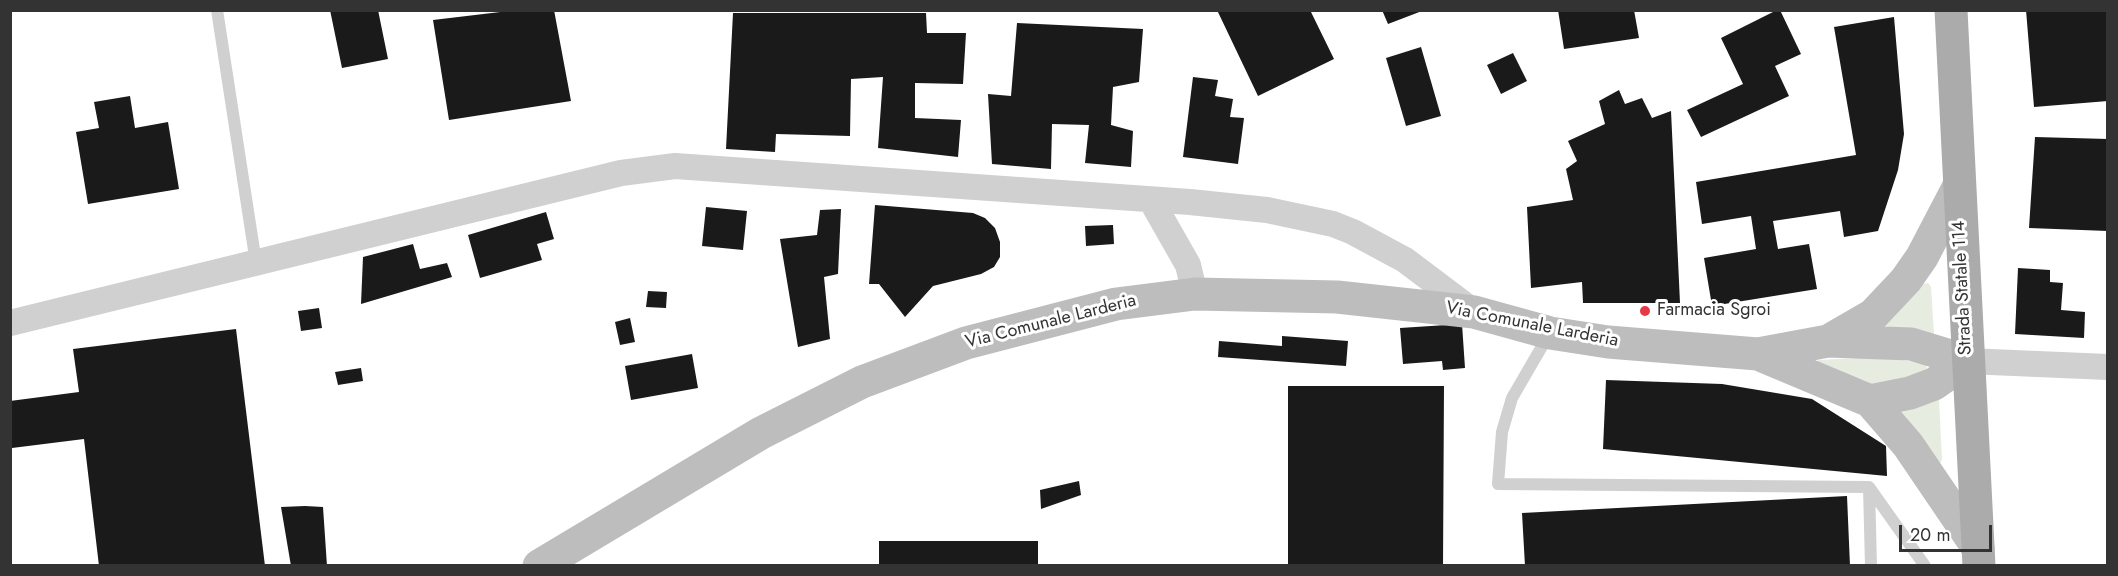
<!DOCTYPE html>
<html>
<head>
<meta charset="utf-8">
<style>
	body { margin:0 }
	#map { position:relative; width:2118px; height:576px; overflow:hidden; background:#fff; font-family:Jost,sans-serif }
	canvas { display:block }
	.frame { position:absolute; inset:0; border:12px solid #333; pointer-events:none }
	.scale { position:absolute; left:1899px; top:525px; width:93px; height:27px; box-sizing:border-box; border:3px solid #333; border-top:0; padding-left:8px; font-size:18px; line-height:21px; white-space:nowrap; color:#333; -webkit-text-stroke:4px #fff; paint-order:stroke }
</style>
</head>
<body>
<div id="map">
<canvas width="2118" height="576"></canvas>
<div class="frame"></div>
<div class="scale">20 m</div>
</div>
<script>
const g = document.querySelector('canvas').getContext('2d');
g.lineJoin = 'round';
function fillPath(path, color) { g.fillStyle = color; g.fill(path, 'evenodd'); }
const toPath = rows => new Path2D(rows.map(r => 'M' + r).join(''));
function trace(path, color, width, dash) { g.strokeStyle = color; g.lineWidth = width; g.lineCap = dash ? 'butt' : 'round'; g.setLineDash(dash || []); g.stroke(path); }
function label(font, color, halo, rows, align = 'center') {
  g.font = font + ' Jost,sans-serif'; g.lineWidth = 6; g.setLineDash([]); g.textBaseline = 'middle'; g.strokeStyle = halo; g.fillStyle = color; for (const [text, x, y, turn = 0] of rows) {
    g.save(); g.translate(x, y); g.rotate((+turn || 0) * Math.PI / 180); g.textAlign = isNaN(turn) ? turn : align; if (halo) g.strokeText(text, 0, 0); g.fillText(text, 0, 0); g.restore();
  }
}
const green = toPath([
	[1928,283,1931,287,1934,334,1883,333,1881,325,1922,284],
	[1879,357,1925,363,1927,368,1924,373,1871,386,1814,363,1819,360],
	[1939,399,1942,460,1940,463,1896,407]
]);
const building = toPath([
	[330,10,378,10,388,59,342,68],
	[517,10,554,10,571,101,449,120,433,20],
	[1217,10,1315,10,1311,12,1334,59,1258,96],
	[1382,10,1422,10,1422,11,1388,24],
	[1558,10,1634,10,1639,38,1564,49],
	[1777,10,1780,10,1801,54,1775,66,1789,96,1701,137,1687,110,1743,84,1721,38],
	[2026,10,2108,10,2108,101,2034,107],
	[733,13,926,13,927,33,966,33,963,84,915,83,915,118,961,120,958,157,878,148,883,77,851,79,850,136,776,134,775,152,726,149],
	[1894,17,1904,134,1898,170,1878,231,1844,237,1840,211,1773,221,1778,249,1809,244,1817,289,1712,306,1704,258,1756,249,1751,216,1702,224,1696,182,1856,155,1834,27],
	[1017,23,1143,29,1139,82,1113,87,1111,125,1133,131,1131,167,1085,163,1089,125,1052,124,1051,169,992,164,988,94,1011,96],
	[1421,47,1441,116,1406,126,1386,58],
	[1513,53,1527,81,1501,94,1487,65],
	[1193,77,1218,80,1215,96,1233,99,1230,117,1244,118,1238,164,1183,157],
	[1619,90,1625,104,1642,98,1652,118,1671,111,1680,303,1583,303,1582,282,1531,288,1527,207,1573,200,1566,169,1577,161,1568,141,1605,124,1599,101],
	[130,96,135,128,168,122,179,189,88,204,76,132,99,128,94,102],
	[2035,137,2108,139,2108,231,2029,228],
	[875,205,973,213,985,218,995,228,1000,242,1000,257,994,267,981,274,933,286,905,317,879,284,869,284],
	[706,207,747,211,743,250,702,246],
	[841,209,838,274,824,277,830,339,798,347,780,239,817,235,820,210],
	[546,212,554,239,537,244,542,260,480,278,468,235],
	[1113,225,1114,244,1086,246,1085,226],
	[413,244,420,269,447,263,452,277,361,304,363,257],
	[2018,268,2050,270,2050,282,2063,283,2061,310,2085,312,2084,338,2015,334],
	[648,291,667,292,666,308,646,307],
	[319,308,322,328,301,331,298,311],
	[630,318,635,342,620,345,615,322],
	[1462,324,1465,368,1443,370,1442,361,1403,364,1400,328],
	[236,329,265,566,99,566,84,439,12,448,10,401,79,392,73,349],
	[1282,336,1348,341,1346,366,1218,357,1219,341,1282,346],
	[692,354,698,388,631,400,625,366],
	[361,368,363,381,338,385,335,372],
	[1606,380,1722,384,1812,399,1886,446,1887,476,1603,449],
	[1288,386,1444,386,1443,566,1288,566],
	[1079,481,1081,495,1041,509,1040,490],
	[1847,496,1850,566,1525,566,1522,513],
	[305,506,323,507,327,566,291,566,281,507],
	[879,541,1038,541,1038,566,879,566]
]);
const lane = toPath([
	[217,10,256,263],
	[1548,336,1512,398,1502,432,1498,484,1869,487,1925,566],
	[1869,487,1871,566]
]);
const street = toPath([
	[1151,200,1188,265,1195,294],
	[10,323,621,173,675,166,1190,202,1267,210,1333,224,1353,232,1405,260,1474,312],
	[1967,361,2108,367]
]);
const secondary = toPath([
	[1828,341,1911,344,1967,361],
	[1758,354,1870,401,1908,445,1978,548],
	[1870,401,1910,393,1934,384,1967,361],
	[539,566,761,433,862,382,966,343,1116,304,1195,294,1337,297,1474,312,1550,333,1608,342,1758,354,1828,341,1873,315,1906,280,1922,257,1958,188]
]);
const primary = toPath([
	[1951,10,1979,566]
]);
const markers = [
	[1645,311,6,"#e63946"]
];
const streetNames = [
	["Strada Statale 114",1963,288,-93],
	["Via Comunale Larderia",1051,322,-14],
	["Via Comunale Larderia",1532,325,11]
];
const poiNames = [
	["Farmacia Sgroi",1657,311]
];
fillPath(green, '#e6ecdf');
fillPath(building, '#1a1a1a');
trace(lane, '#d0d0d0', 12);
trace(street, '#d0d0d0', 26);
trace(secondary, '#bdbdbd', 33);
trace(primary, '#ababab', 33);
for (const [x, y, r, color] of markers) { const dot = new Path2D(); dot.arc(x, y, r, 0, 2 * Math.PI); g.fillStyle = color; g.fill(dot); trace(dot, '#fff', 2); }
label('18px', '#333', '#fff', streetNames);
label('18px', '#333', '#fff', poiNames, 'left');
</script>
</body>
</html>
